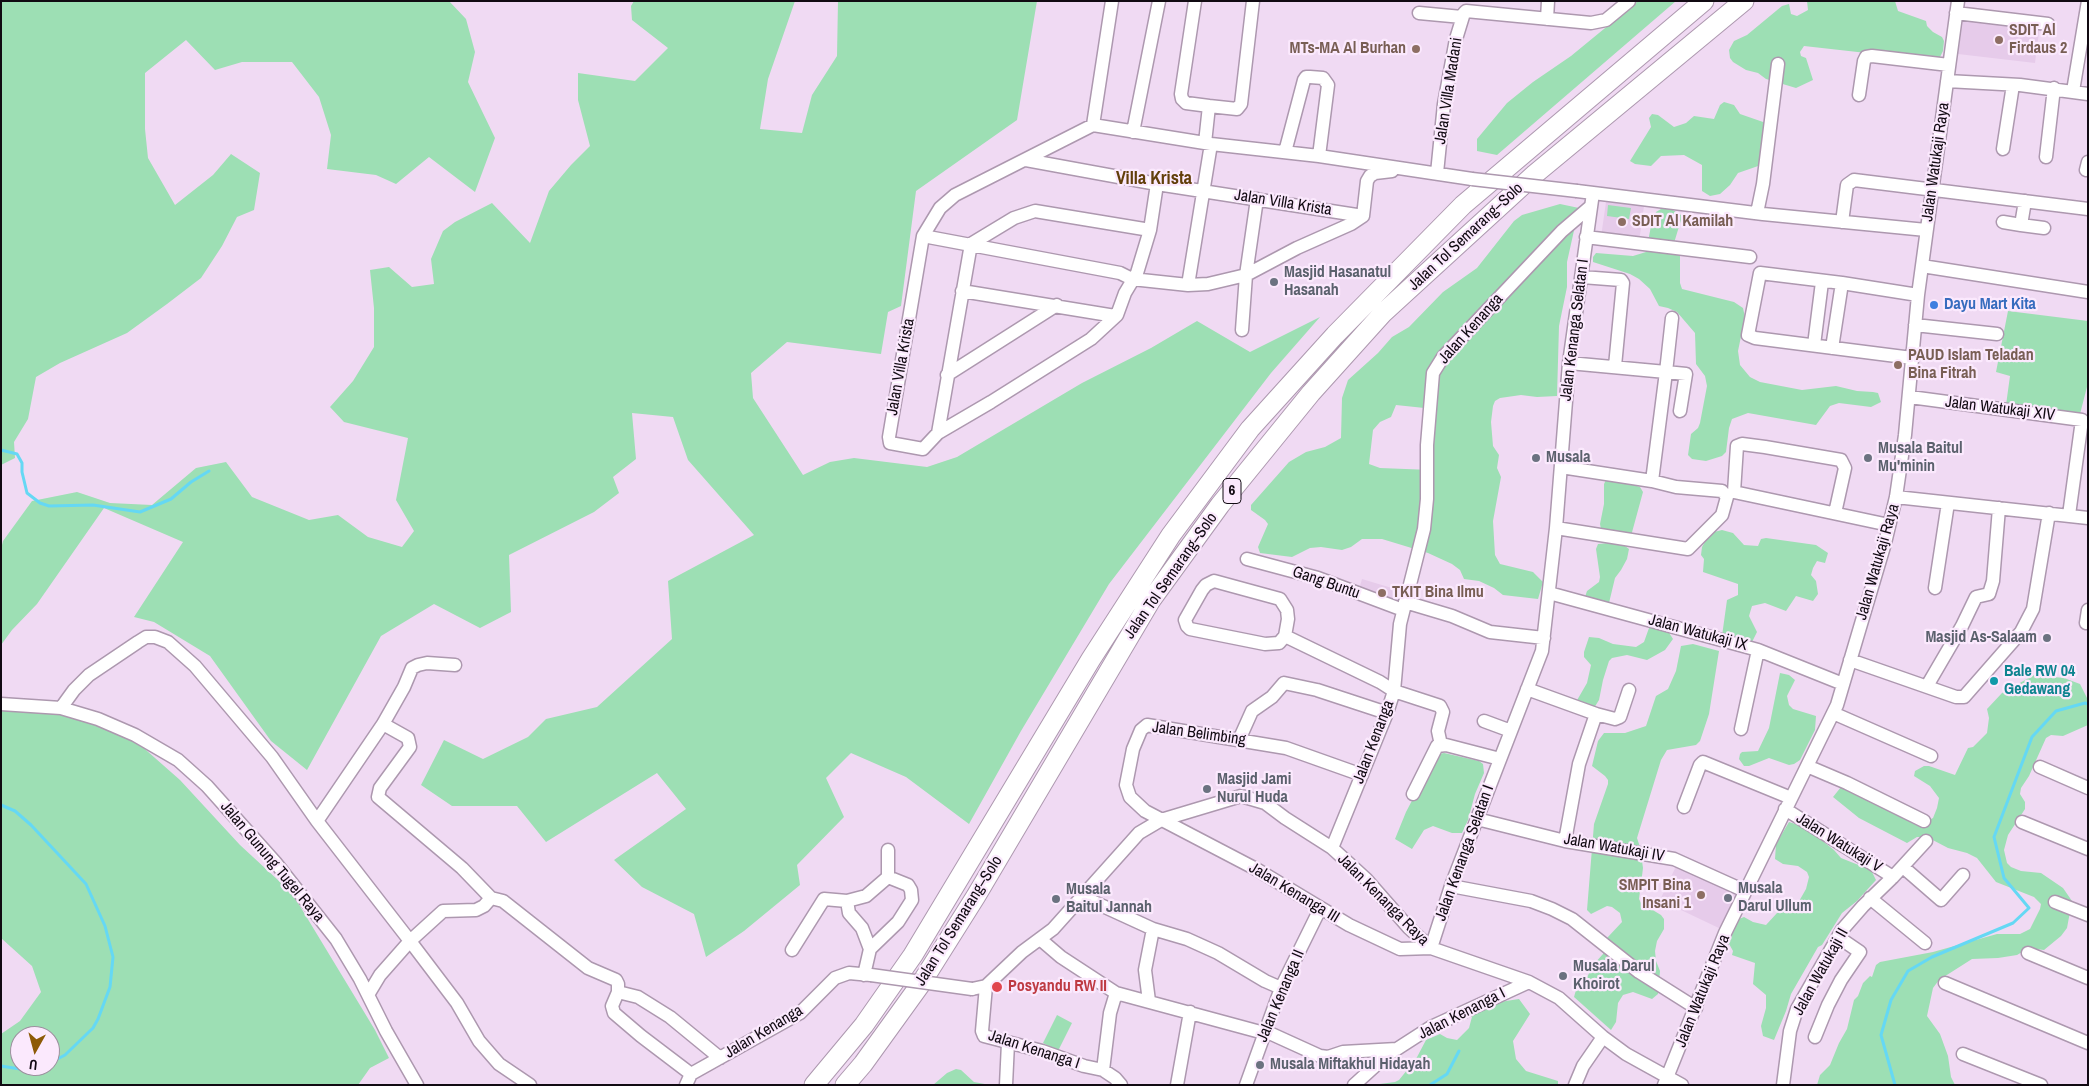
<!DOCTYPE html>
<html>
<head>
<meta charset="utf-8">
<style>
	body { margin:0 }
	#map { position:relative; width:2089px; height:1086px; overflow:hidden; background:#f0daf3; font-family:"Archivo Narrow",sans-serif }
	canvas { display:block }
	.frame { position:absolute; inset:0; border:2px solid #110a12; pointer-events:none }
	.north { position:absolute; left:10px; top:1026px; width:50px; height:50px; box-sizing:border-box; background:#fbe9fd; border:1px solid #9d909f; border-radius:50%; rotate:187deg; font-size:14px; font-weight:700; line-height:20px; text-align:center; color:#110a12 }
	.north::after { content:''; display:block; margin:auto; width:18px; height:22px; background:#8d5a07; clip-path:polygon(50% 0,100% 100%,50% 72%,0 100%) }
</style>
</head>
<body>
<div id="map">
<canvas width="2089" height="1086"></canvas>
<div class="frame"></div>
<div class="north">U</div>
</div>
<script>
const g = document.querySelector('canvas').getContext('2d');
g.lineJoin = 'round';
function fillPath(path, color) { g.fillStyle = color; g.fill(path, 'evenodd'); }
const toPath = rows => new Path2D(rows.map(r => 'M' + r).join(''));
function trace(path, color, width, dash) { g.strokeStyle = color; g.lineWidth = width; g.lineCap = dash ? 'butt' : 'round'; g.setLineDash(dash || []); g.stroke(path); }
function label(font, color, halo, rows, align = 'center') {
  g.font = font + ' "Archivo Narrow",sans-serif'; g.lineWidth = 4.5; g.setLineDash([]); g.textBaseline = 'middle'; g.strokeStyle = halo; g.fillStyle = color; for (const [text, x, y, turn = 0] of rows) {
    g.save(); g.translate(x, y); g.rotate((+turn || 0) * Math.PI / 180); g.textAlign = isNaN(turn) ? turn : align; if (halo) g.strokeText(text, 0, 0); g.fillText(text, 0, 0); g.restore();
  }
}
const built = toPath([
	[1964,15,2040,25,2035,63,1958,54],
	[1606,202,1644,206,1639,242,1601,237],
	[1362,579,1405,592,1401,606,1358,593],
	[1679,860,1741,891,1723,930,1660,900]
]);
const green = toPath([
	[1,1,449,1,466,19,475,52,468,82,495,138,475,192,429,157,396,184,376,175,327,169,331,135,319,97,292,62,242,62,215,70,186,40,145,73,145,129,148,158,175,205,213,175,231,154,260,173,254,210,237,217,222,246,201,278,167,304,127,333,60,363,36,377,28,419,14,442,15,458,1,465],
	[634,1,795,1,768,79,760,129,802,133,812,95,837,56,838,1,1037,1,1017,120,916,191,901,306,888,312,881,354,787,342,751,373,753,398,803,475,830,462,854,458,927,467,957,457,1082,383,1151,348,1197,321,1250,352,1320,317,1271,373,1109,584,1021,731,969,824,906,777,851,753,826,778,844,817,797,865,800,885,744,931,706,957,694,914,642,887,614,860,686,809,657,773,546,842,517,806,452,806,421,785,444,740,483,759,528,737,546,719,597,707,672,639,668,581,754,535,688,460,673,417,632,413,636,459,613,477,619,493,594,512,509,555,511,612,480,628,434,604,381,636,307,770,271,741,210,656,154,622,134,617,183,542,104,508,37,604,12,630,1,645,1,549,3,541,32,501,77,492,110,503,152,505,196,468,226,462,252,497,309,520,338,515,368,537,402,547,414,531,396,500,408,438,344,422,330,407,353,381,374,347,374,308,370,270,389,267,412,287,434,284,431,259,443,231,455,222,492,203,530,243,549,191,571,165,590,146,578,100,578,73,635,81,668,48,632,20,631,6],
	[1638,1,1676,1,1497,155,1477,151,1477,139,1507,103,1533,82,1571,56],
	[1807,1,1895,1,1898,11,1926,21,1927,26,1933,32,1942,37,1944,41,1943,51,1938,61,1804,46,1800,52,1801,56,1806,58,1813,80,1796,88,1766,79,1758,73,1746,70,1733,62,1730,58,1729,50,1734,41,1747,35,1782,6,1789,4,1791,14,1797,16,1808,10],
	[1724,102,1734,105,1740,114,1766,123,1761,165,1738,173,1730,185,1720,194,1710,196,1702,191,1702,165,1684,155,1661,156,1651,166,1635,164,1630,161,1651,127,1649,118,1652,114,1658,115,1674,127,1686,123,1694,116,1714,119,1720,105],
	[1560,204,1579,208,1567,262,1567,287,1559,326,1557,396,1537,397,1521,395,1500,398,1495,401,1493,406,1491,422,1493,446,1499,455,1497,468,1501,477,1493,521,1495,555,1500,564,1533,572,1543,582,1538,599,1503,595,1494,588,1479,581,1464,579,1460,570,1452,564,1428,553,1382,539,1362,539,1351,547,1342,550,1321,547,1310,548,1292,557,1260,553,1258,547,1268,524,1265,520,1251,510,1251,505,1289,462,1306,452,1325,447,1341,438,1342,398,1348,380,1378,353,1392,337,1409,327,1443,292,1477,268,1514,221,1522,215],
	[1396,405,1434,409,1431,470,1380,468,1369,464,1373,430,1380,422,1391,417],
	[1608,205,1631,208,1629,219,1607,216],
	[1661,209,1671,209,1681,215,1681,220,1674,243,1680,252,1680,283,1682,289,1734,302,1743,308,1745,317,1738,351,1740,365,1750,377,1760,382,1802,390,1836,386,1857,391,1873,392,1878,393,1881,402,1871,407,1839,403,1830,406,1816,425,1748,413,1732,419,1729,428,1726,452,1722,456,1706,461,1692,459,1688,455,1691,434,1698,428,1700,423,1707,386,1705,376,1696,364,1695,333,1677,312,1668,308,1659,306,1650,289,1639,279,1630,274,1593,262,1593,257,1596,253,1633,256,1646,252,1651,226,1656,212],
	[2008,311,2088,321,2088,383,2080,414,2006,405,2010,376,1996,372],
	[1606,480,1621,481,1640,487,1643,492,1631,536,1601,529,1600,524,1604,504,1604,484],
	[1722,530,1733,533,1744,545,1758,546,1761,539,1766,538,1816,545,1828,553,1825,563,1817,561,1813,568,1811,575,1816,581,1818,594,1813,601,1796,596,1786,611,1765,603,1752,606,1749,616,1757,632,1751,644,1722,636,1727,600,1738,595,1738,584,1703,572,1704,559,1701,555,1702,547,1710,533],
	[1609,543,1625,546,1629,549,1627,559,1621,570,1615,578,1609,603,1585,597,1587,591,1599,582,1600,577,1596,549,1598,544],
	[1654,626,1668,631,1673,639,1665,650,1647,660,1627,655,1612,658,1609,661,1603,680,1599,700,1594,708,1576,702,1587,683,1591,665,1584,657,1584,652,1589,637,1599,638,1613,644,1636,647,1644,642,1649,628],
	[1693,644,1719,651,1709,714,1700,741,1696,745,1667,750,1661,760,1637,838,1640,847,1643,868,1639,899,1641,903,1661,915,1664,919,1664,929,1657,941,1655,951,1656,961,1660,971,1658,994,1652,999,1633,992,1623,995,1618,1003,1616,1022,1611,1030,1574,997,1576,990,1584,983,1594,964,1603,954,1607,938,1622,922,1620,913,1612,907,1607,906,1591,914,1587,910,1594,824,1608,784,1608,780,1605,776,1592,766,1598,741,1604,733,1625,733,1646,726,1656,696,1668,689,1676,671,1681,646],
	[1780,673,1789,675,1795,680,1787,696,1789,705,1793,709,1816,716,1815,730,1800,760,1794,764,1789,765,1769,758,1749,766,1744,766,1739,759,1740,754,1742,752,1758,751,1769,728],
	[2034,675,2064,678,2080,684,2088,700,2088,725,2063,736,2051,735,2046,738,2029,776,2021,788,2020,794,2025,802,2025,809,2008,835,2004,850,2007,863,2011,867,2021,871,2041,873,2063,888,2072,901,2067,928,2061,936,2044,950,2029,948,2017,955,1998,958,1972,959,1939,980,1933,988,1927,1016,1940,1034,1948,1056,1951,1077,1955,1085,1817,1085,1820,1075,1830,1065,1839,1043,1847,1029,1854,1000,1858,996,1863,983,1870,976,1872,977,1876,965,1880,962,1933,952,1997,934,2020,934,2030,929,2040,909,2041,904,2034,897,1996,882,1977,858,1967,853,1948,848,1927,837,1917,837,1907,843,1859,818,1833,797,1841,787,1881,805,1914,824,1919,825,1933,818,1937,808,1939,798,1930,786,1914,776,1915,771,1924,766,1929,766,1955,775,1968,748,1973,747,1987,733,1989,718,1987,709,2002,693],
	[1,710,63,713,100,725,138,743,180,780,240,845,292,893,375,1030,389,1058,370,1068,358,1085,1,1085,1,1034,20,1021,41,992,32,966,1,938],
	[20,1036,50,1036,50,1066,20,1066],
	[1444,753,1479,761,1483,764,1484,773,1475,794,1468,820,1462,833,1452,833,1433,826,1424,830,1412,849,1395,839,1406,812,1417,791,1439,754],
	[1789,822,1805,827,1834,850,1841,858,1871,870,1876,880,1857,901,1842,913,1822,945,1818,947,1791,994,1786,1011,1774,1040,1763,1036,1761,1026,1766,1008,1766,995,1753,984,1755,963,1732,955,1733,951,1728,942,1739,919,1744,917,1753,922,1766,925,1777,913,1782,910,1787,911,1798,903,1806,889,1809,877,1807,872,1798,866,1783,864,1775,859,1776,844],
	[1519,999,1530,1014,1513,1041,1516,1059,1526,1071,1558,1081,1558,1085,1372,1085,1395,1082,1399,1080,1416,1059,1426,1040,1440,1034,1447,1038,1457,1040,1469,1028,1473,1013,1493,1003],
	[1057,1015,1072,1023,1058,1051,1043,1043],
	[956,1069,961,1070,974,1082,990,1085,933,1085,947,1073]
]);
const stream = toPath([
	[1,450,17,454,22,463,22,472,27,493,40,503,49,506,93,505,140,512,171,499,191,482,209,471],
	[1,805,15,811,31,825,86,884,105,926,113,957,110,987,98,1019,93,1028,65,1055,50,1063],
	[1,1066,20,1069,38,1066],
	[1430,1085,1447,1074,1459,1051],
	[1895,1085,1881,1035,1891,1000,1908,971,1932,957,2013,923,2029,908,2004,878,1994,837,2032,737,2056,711,2085,703,2088,704]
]);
const minor = toPath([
	[1195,1,1181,94,1182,99,1186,103,1209,106,1205,143],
	[1419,13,1462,17],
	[1956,13,2048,24],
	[1547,19,1548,1],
	[1947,81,2020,85,2088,94],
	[2073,91,2088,1],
	[1859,95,1864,61,1866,57,1872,56,1949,65],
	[1209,106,1237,109,1241,104,1253,1],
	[1093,125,1112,1],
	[1133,132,1159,1],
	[2003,149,2013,85],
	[1285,152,1304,80,1306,77,1310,77,1323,78,1328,85,1319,156],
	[2046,157,2054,88],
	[1026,160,1157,184,1363,216,1351,224,1297,248,1246,275,1208,284,1188,285,1132,279,1120,273,923,236,940,208,955,195,1093,125,1211,144,1319,156,1472,179],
	[2086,170,2088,162],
	[1437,173,1444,104,1456,39,1464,13,1466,11,1591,23,1606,20,1629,1],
	[1577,191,1763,214,1926,230],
	[2025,201,2021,225,2044,228],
	[1757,213,1763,184,1778,64],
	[1363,216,1367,181,1370,176,1375,173,1392,171],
	[1842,222,1847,185,1854,180,2088,209],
	[2003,222,2021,225],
	[923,236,889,437,890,443,923,449,938,433,991,402,1091,339,1117,315,1125,293,1137,273,1150,230,1157,184],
	[1586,237,1750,257],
	[1922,266,2088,292],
	[1582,277,1621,280,1623,283,1615,366],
	[1842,283,1760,273,1748,335,1755,338,1912,358],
	[1188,285,1211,144],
	[962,291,1115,316],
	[1672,318,1666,372,1686,374,1680,411],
	[1915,325,1997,334],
	[1242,330,1246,275,1257,199],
	[1814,345,1822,282],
	[1832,348,1842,283,1918,295],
	[1569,363,1666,372,1652,481],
	[947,375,1057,305],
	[1910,397,2082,420,2069,515],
	[938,433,971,244,1014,218,1035,211,1150,230],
	[1896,497,2088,518],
	[1835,513,1845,468,1841,460,1765,447,1742,444,1737,446,1734,492,1889,525],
	[1556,528,1688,549,1722,515,1727,497,1722,491,1676,487,1652,481,1561,467],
	[1247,559,1318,578,1403,610],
	[1935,588,1948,503],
	[1549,593,1758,650,1843,684],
	[1405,602,1452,616,1490,632,1544,638],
	[2086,623,2088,610],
	[1285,636,1279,643,1265,644,1190,629,1187,626,1185,620,1202,590,1206,585,1214,581,1280,599,1287,610,1288,619,1285,636,1380,682,1394,691,1440,706,1443,712,1438,731,1441,745],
	[1850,660,1956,697,1964,697,2021,632,2033,609,2049,513],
	[1927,686,1962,626,1976,597,1989,594,1993,581,1999,508],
	[1527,689,1596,714,1579,764,1565,841],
	[1,704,61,708,98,719,135,735,178,760,207,786,275,862,336,939,360,979,386,1031,417,1085],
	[61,708,74,690,89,675,138,642,146,637,155,637,168,642,195,666,272,757,317,821,410,941,443,911,476,910,484,906,491,898,503,901,588,968,616,980,618,984,618,992,612,1006,614,1013,641,1036,691,1074],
	[1833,713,1931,756],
	[1596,714,1615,719,1620,717,1629,690],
	[1484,721,1511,731],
	[383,724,408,738,410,747,380,788,378,797,462,868,491,898],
	[1741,729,1758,650],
	[1239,740,1252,711,1272,697,1284,683,1317,690,1387,713],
	[1807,766,1847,783,1924,821],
	[2040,767,2088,788],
	[1362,775,1286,748,1147,725,1141,730,1133,749,1126,785,1130,797,1145,811,1256,869,1349,925,1400,949,1431,948,1451,886,1542,651,1556,528,1569,363,1593,193],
	[1413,794,1437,746,1446,745,1500,759],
	[1684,807,1700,765,1703,762,1791,798],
	[1785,809,1893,877],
	[1477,819,1565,841,1674,859,1745,891],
	[317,821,383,724,404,687,412,668,418,665,427,663,455,665],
	[2022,822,2088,849],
	[1332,848,1387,713,1394,691,1400,624,1424,529,1427,499,1427,445,1433,373,1443,357,1562,231,1590,207],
	[1903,867,1941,900,1963,875],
	[1451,886,1531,901,1552,909,1572,919,1639,972,1696,1008],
	[1081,896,1153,929,1145,970,1149,1001],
	[1870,898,1925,943],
	[2055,902,2088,915],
	[1153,929,1187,939,1218,953,1265,981,1281,988],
	[1040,939,1061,957,1116,993,1264,1033],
	[870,949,862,928,849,913,847,901,866,896,888,877,888,850],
	[792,950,824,899,847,901],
	[2028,953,2088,978],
	[864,975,870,949,898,922,912,900,911,890,908,885,888,877],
	[1945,983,2088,1043],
	[986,986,982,1031,984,1036,1042,1051,1084,1066,1103,1070,1115,1078,1121,1085],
	[972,989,986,986,1022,952,1053,929,1139,833,1161,820,1241,796,1265,803,1285,818,1332,848,1366,879,1409,928,1431,948,1529,982,1559,998,1603,1037,1626,1054,1682,1085],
	[618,992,638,997,670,1017,720,1058],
	[368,995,380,975,410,941,457,1003,479,1041,499,1064,530,1085],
	[1265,1031,1320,1056,1328,1057,1343,1052,1397,1049],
	[1815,1037,1828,1005,1841,980,1860,952,1838,937],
	[1963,1054,2041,1085],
	[1103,1070,1110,1013,1116,993],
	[686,1085,691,1074,800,1013,835,978,849,973,871,975],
	[1006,1085,1008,1043],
	[1177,1085,1190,1012],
	[1246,1085,1281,988,1320,909],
	[1354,1085,1386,1056,1431,1027,1529,982],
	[1575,1085,1583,1066,1603,1037],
	[1664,1085,1725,933,1837,705,1885,543,1896,497,1905,435,1918,295,1958,1],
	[1783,1085,1790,1031,1797,1009,1842,930,1863,906,1893,877,1926,841]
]);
const highway = toPath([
	[814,1085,864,1025,913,955,1091,659,1171,535,1250,429,1335,335,1463,205,1704,1],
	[845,1085,863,1064,920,985,976,896,1151,600,1220,505,1311,393,1383,313,1535,174,1744,1]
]);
const minorBridge = toPath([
	[1472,179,1577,191],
	[871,975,972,989]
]);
const markers = [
	[1999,40,5,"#8d6e63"],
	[1416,49,5,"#8d6e63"],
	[1622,222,5,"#8d6e63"],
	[1274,282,5,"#6b7280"],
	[1934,305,5,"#3f7fe0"],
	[1898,365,5,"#8d6e63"],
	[1536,458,5,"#6b7280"],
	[1868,458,5,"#6b7280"],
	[1382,593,5,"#8d6e63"],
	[2047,638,5,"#6b7280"],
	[1994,681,5,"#0f9aa8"],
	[1207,789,5,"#6b7280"],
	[1701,895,5,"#8d6e63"],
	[1728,898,5,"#6b7280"],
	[1056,899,5,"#6b7280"],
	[1563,976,5,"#6b7280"],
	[997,987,6,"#e0444e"],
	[1260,1065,5,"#6b7280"]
];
const shields = [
	[1232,491,18]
];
const shieldNames = [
	["6",1232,491]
];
const educationNames = [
	["SDIT Al",2009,31],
	["Firdaus 2",2009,49],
	["MTs-MA Al Burhan",1406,49,"right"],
	["SDIT Al Kamilah",1632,222],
	["PAUD Islam Teladan",1908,356],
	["Bina Fitrah",1908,374],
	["TKIT Bina Ilmu",1392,593],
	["SMPIT Bina",1691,886,"right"],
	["Insani 1",1691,904,"right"]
];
const streetNames = [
	["Jalan Villa Madani",1449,91,-81],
	["Jalan Watukaji Raya",1936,162,-82],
	["Jalan Villa Krista",1283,203,9],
	["Jalan Tol Semarang–Solo",1466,237,-43],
	["Jalan Kenanga",1471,329,-48],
	["Jalan Kenanga Selatan I",1575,330,-83],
	["Jalan Villa Krista",901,367,-80],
	["Jalan Watukaji XIV",2000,409,7],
	["Jalan Watukaji Raya",1878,562,-74],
	["Jalan Tol Semarang–Solo",1171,576,-55],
	["Gang Buntu",1326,583,19],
	["Jalan Watukaji IX",1698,633,15],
	["Jalan Belimbing",1199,734,8],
	["Jalan Kenanga",1374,742,-69],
	["Jalan Watukaji V",1839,843,32],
	["Jalan Watukaji IV",1614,848,10],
	["Jalan Kenanga Selatan I",1465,853,-70],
	["Jalan Gunung Tugel Raya",272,862,50],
	["Jalan Kenanga III",1294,893,31],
	["Jalan Kenanga Raya",1383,900,45],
	["Jalan Tol Semarang–Solo",959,921,-58],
	["Jalan Watukaji II",1821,972,-61],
	["Jalan Watukaji Raya",1703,991,-68],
	["Jalan Kenanga II",1281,996,-67],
	["Jalan Kenanga I",1462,1014,-27],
	["Jalan Kenanga",764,1032,-31],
	["Jalan Kenanga I",1034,1050,18]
];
const worshipNames = [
	["Masjid Hasanatul",1284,273],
	["Hasanah",1284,291],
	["Musala Baitul",1878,449],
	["Mu'minin",1878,467],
	["Musala",1546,458],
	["Masjid As-Salaam",2037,638,"right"],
	["Masjid Jami",1217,780],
	["Nurul Huda",1217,798],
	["Musala",1738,889],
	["Darul Ullum",1738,907],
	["Musala",1066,890],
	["Baitul Jannah",1066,908],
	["Musala Darul",1573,967],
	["Khoirot",1573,985],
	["Musala Miftakhul Hidayah",1270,1065]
];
const shopNames = [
	["Dayu Mart Kita",1944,305]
];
const cultureNames = [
	["Bale RW 04",2004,672],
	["Gedawang",2004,690]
];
const healthNames = [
	["Posyandu RW II",1008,987]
];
const neighbourhoodNames = [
	["Villa Krista",1154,179]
];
fillPath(built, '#e6cbea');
fillPath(green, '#9ddfb4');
trace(stream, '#65d8f4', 3);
trace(minor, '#ad98af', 15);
trace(highway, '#ad98af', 21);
trace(minor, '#fff', 12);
trace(highway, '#fff', 19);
trace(minorBridge, '#ad98af', 15, []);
trace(minorBridge, '#fff', 12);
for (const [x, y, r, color] of markers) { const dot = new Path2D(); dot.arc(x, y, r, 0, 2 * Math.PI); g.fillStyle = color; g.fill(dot); trace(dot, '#fbe9fd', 2); }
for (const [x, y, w] of shields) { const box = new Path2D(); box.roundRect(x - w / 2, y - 12.5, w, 25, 4); g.fillStyle = '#fbe9fd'; g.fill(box); trace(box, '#110a12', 1); }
label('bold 15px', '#110a12', null, shieldNames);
label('bold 16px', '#785e54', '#fbe9fd', educationNames, 'left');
label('16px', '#110a12', '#fbe9fd', streetNames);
label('bold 16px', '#5b616d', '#fbe9fd', worshipNames, 'left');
label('bold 16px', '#366cbe', '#fbe9fd', shopNames, 'left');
label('bold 16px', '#0d838f', '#fbe9fd', cultureNames, 'left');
label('bold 16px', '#be3a42', '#fbe9fd', healthNames, 'left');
label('bold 18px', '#623f0b', '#fbe9fd', neighbourhoodNames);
</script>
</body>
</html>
